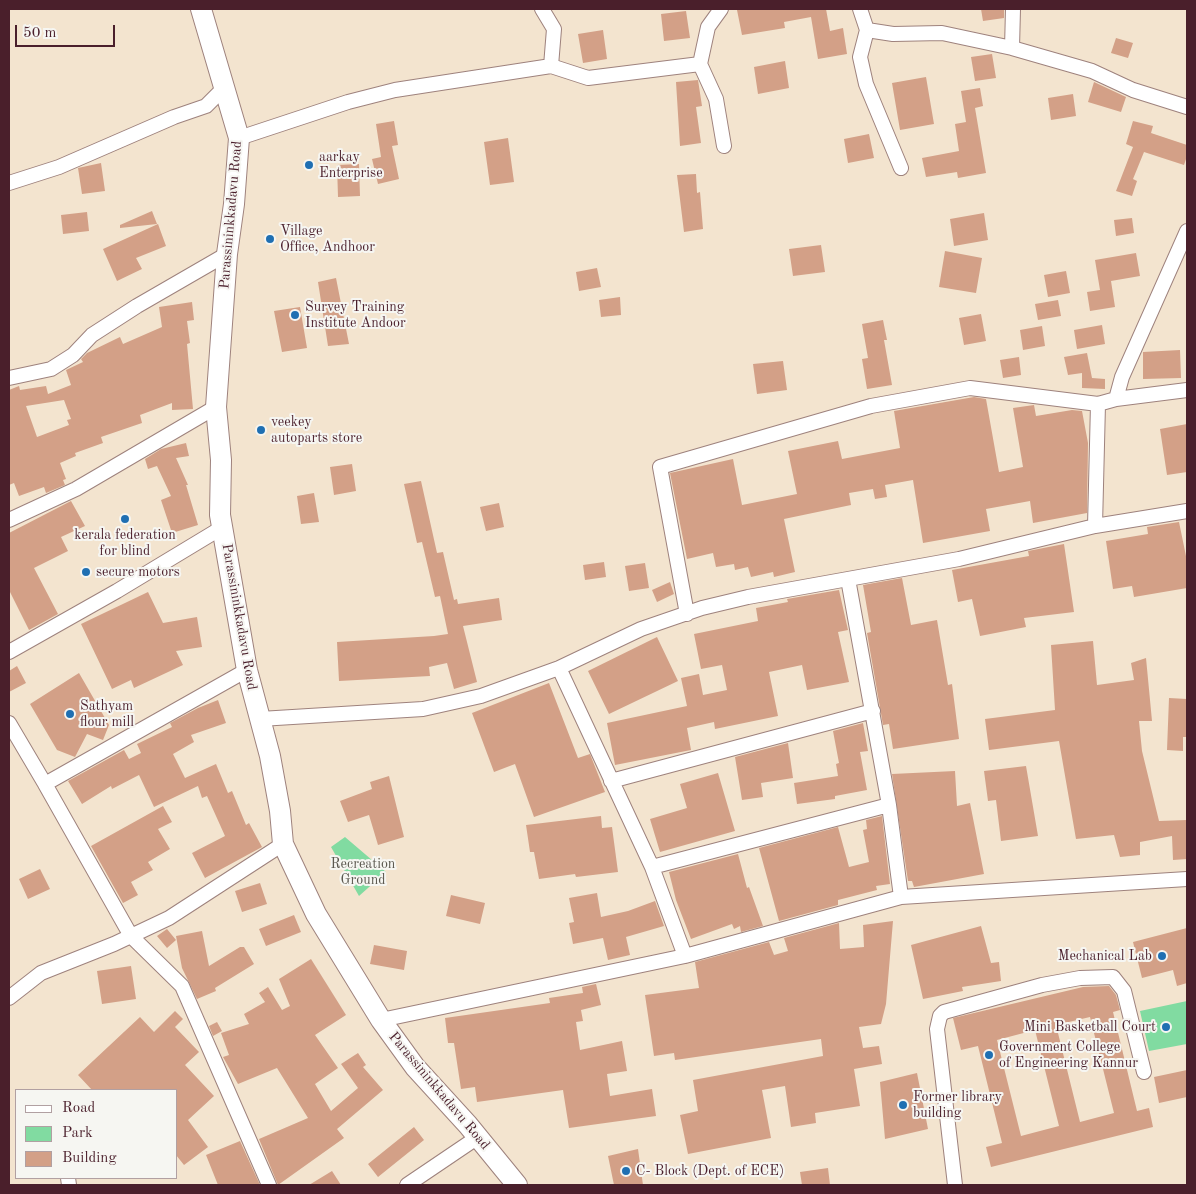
<!DOCTYPE html>
<html>
<head>
<meta charset="utf-8">
<style>
	body { margin:0 }
	#map { position:relative; width:1196px; height:1194px; overflow:hidden; background:#f3e4cf; font-family:"Old Standard TT",serif }
	canvas { display:block }
	.frame { position:absolute; inset:0; border:10px solid #4a1f2b; pointer-events:none }
	.legend { position:absolute; left:15px; top:1089px; width:162px; height:90px; box-sizing:border-box; background:#f6f6f2; border:1px solid #b1a0a2; margin:0; padding:6px 9px; list-style:none; font-size:15px; color:#4a1f2b }
	.legend li { display:flex; align-items:center; gap:10px; height:25px }
	.legend b { width:25px; border:1px solid #b1a0a2 }
	.scale { position:absolute; left:15px; top:25px; width:100px; height:22px; box-sizing:border-box; border:2px solid #4a1f2b; border-top:0; padding-left:6px; font-size:15px; line-height:18px; white-space:nowrap; color:#4a1f2b; -webkit-text-stroke:4px #f6f6f2; paint-order:stroke }
</style>
</head>
<body>
<div id="map">
<canvas width="1196" height="1194"></canvas>
<div class="frame"></div>
<ul class="legend">
<li><b style="height:6px;background:#fff"></b>Road</li>
<li><b style="height:14px;background:#81dba1"></b>Park</li>
<li><b style="height:14px;background:#d3a087"></b>Building</li>
</ul>
<div class="scale">50 m</div>
</div>
<script>
const g = document.querySelector('canvas').getContext('2d');
g.lineJoin = 'round';
function fillPath(path, color) { g.fillStyle = color; g.fill(path, 'evenodd'); }
const toPath = rows => new Path2D(rows.map(r => 'M' + r).join(''));
function trace(path, color, width, dash) { g.strokeStyle = color; g.lineWidth = width; g.lineCap = dash ? 'butt' : 'round'; g.setLineDash(dash || []); g.stroke(path); }
function label(font, color, halo, rows, align = 'center') {
  g.font = font + ' "Old Standard TT",serif'; g.lineWidth = 4; g.setLineDash([]); g.textBaseline = 'middle'; g.strokeStyle = halo; g.fillStyle = color; for (const [text, x, y, turn = 0] of rows) {
    g.save(); g.translate(x, y); g.rotate((+turn || 0) * Math.PI / 180); g.textAlign = isNaN(turn) ? turn : align; if (halo) g.strokeText(text, 0, 0); g.fillText(text, 0, 0); g.restore();
  }
}
const green = toPath([
	[345,837,386,872,359,896,331,847],
	[1187,1001,1187,1044,1149,1051,1140,1011]
]);
const building = toPath([
	[746,9,826,9,830,31,843,28,847,54,818,59,811,17,784,22,785,28,742,35,737,10],
	[981,9,1004,9,1004,18,983,21],
	[686,11,690,38,664,41,661,14],
	[603,30,607,59,583,63,578,34],
	[1116,38,1133,43,1128,58,1111,53],
	[992,54,996,78,975,81,971,57],
	[785,61,789,88,758,94,754,67],
	[926,77,934,124,900,130,892,83],
	[698,80,702,106,696,107,701,143,680,146,676,82],
	[1094,82,1126,97,1121,112,1088,102],
	[980,88,983,106,975,108,986,173,958,178,957,172,926,177,922,158,959,151,955,124,966,122,961,91],
	[1073,94,1076,116,1051,120,1048,98],
	[394,121,398,145,392,146,399,179,378,184,372,159,381,157,376,124],
	[1133,121,1153,126,1151,133,1187,145,1187,156,1184,165,1144,152,1133,179,1137,181,1132,196,1116,191,1133,147,1126,144],
	[869,134,874,158,848,163,844,139],
	[508,138,514,182,490,185,484,142],
	[101,163,105,191,82,194,78,168],
	[359,164,360,196,338,197,337,165],
	[696,174,697,193,700,192,703,229,684,232,677,175],
	[152,211,157,224,120,228,120,225],
	[87,212,89,231,63,234,61,215],
	[984,213,988,240,954,246,950,219],
	[1132,218,1134,233,1116,236,1114,220],
	[158,224,166,246,136,258,142,269,117,281,103,249],
	[821,245,825,272,793,276,789,249],
	[945,251,982,258,976,293,939,287],
	[1136,253,1140,276,1111,281,1115,307,1090,311,1087,292,1100,290,1095,260],
	[597,268,601,287,579,291,576,272],
	[1066,271,1070,293,1048,297,1044,275],
	[336,278,349,344,328,346,318,282],
	[620,297,621,315,601,317,599,300],
	[1058,300,1061,316,1038,320,1035,304],
	[192,302,194,320,187,321,190,343,187,344,193,409,172,410,172,403,140,415,142,423,101,437,103,443,75,453,76,456,60,463,66,479,63,480,65,485,46,493,44,487,19,496,14,483,9,485,9,390,19,386,20,390,46,386,48,394,71,385,66,370,83,362,81,359,87,353,120,337,123,344,162,327,159,307],
	[64,400,71,419,67,420,69,425,37,437,26,406],
	[300,307,307,348,282,352,274,311],
	[981,314,986,341,964,345,959,318],
	[883,320,887,340,884,340,892,385,867,389,862,359,868,358,862,324],
	[1102,325,1105,344,1077,349,1074,330],
	[1042,326,1045,346,1023,350,1020,330],
	[1180,350,1181,378,1143,379,1143,352],
	[1087,353,1092,378,1105,379,1105,389,1082,388,1082,373,1068,375,1064,357],
	[1019,357,1021,375,1003,378,1000,360],
	[783,361,787,390,757,394,753,364],
	[974,397,986,399,999,472,1023,467,1013,408,1034,405,1036,416,1072,410,1082,411,1088,443,1087,513,1033,523,1030,501,986,509,990,531,923,543,913,480,885,485,887,497,875,499,873,489,849,493,851,505,784,519,795,572,774,577,773,572,751,577,748,567,735,570,734,564,716,567,713,553,687,559,670,473,733,459,742,505,797,494,788,451,838,441,842,459,900,448,894,411],
	[1187,424,1187,472,1167,475,1160,429],
	[186,443,189,456,176,458,188,485,186,485,198,525,172,533,161,500,171,496,157,466,148,469,145,459,161,449],
	[352,464,356,491,334,495,330,467],
	[421,481,437,553,443,552,454,600,457,599,458,604,499,598,502,620,463,626,477,682,454,689,447,663,429,667,430,676,339,681,337,642,434,636,448,634,440,596,435,597,422,542,417,543,404,484],
	[314,493,319,522,301,524,297,496],
	[71,501,85,526,61,537,68,551,34,568,58,614,29,630,9,590,9,533],
	[499,503,504,527,486,531,480,507],
	[1179,522,1187,561,1187,588,1134,597,1132,586,1113,589,1106,541,1148,534,1147,527],
	[1064,544,1074,612,1024,618,1026,627,980,636,972,599,958,602,952,570,1029,556,1028,551],
	[604,562,606,577,585,580,583,565],
	[645,563,649,588,629,591,625,566],
	[902,578,911,625,937,620,948,685,952,684,959,739,893,749,889,724,883,725,867,633,871,632,863,585],
	[670,582,674,594,657,602,652,590],
	[839,590,848,630,838,632,849,682,807,690,802,665,769,672,778,716,715,729,714,722,687,728,691,750,615,765,607,723,687,706,681,678,699,674,703,695,727,690,722,665,701,669,694,634,758,621,756,608,788,602,787,599],
	[148,592,163,623,197,617,202,647,176,651,183,665,134,688,131,680,112,689,81,624],
	[657,637,678,681,609,714,588,671],
	[1093,641,1097,685,1134,680,1131,663,1146,658,1152,721,1139,721,1142,751,1159,821,1187,820,1187,859,1173,860,1172,836,1140,842,1140,855,1120,857,1114,835,1076,839,1059,741,989,750,985,719,1055,710,1051,645],
	[17,666,26,683,9,692,9,671],
	[79,673,109,725,103,740,87,734,75,757,57,750,30,704],
	[549,683,578,758,590,754,605,792,534,817,515,764,494,772,472,713],
	[1169,698,1187,699,1187,737,1183,737,1183,751,1167,750],
	[218,700,226,723,191,735,194,742,173,754,185,778,216,764,228,793,232,791,246,825,249,823,262,847,205,878,192,853,225,836,207,796,202,798,198,786,154,807,139,775,112,789,111,786,82,804,68,781,124,750,129,759,141,753,137,744,172,727,170,723,198,708],
	[863,723,868,751,860,752,867,790,835,796,835,799,797,804,794,783,838,776,836,764,839,763,833,731],
	[788,743,793,778,761,783,763,797,742,800,735,757],
	[1026,766,1038,836,1001,841,996,800,988,801,984,771],
	[955,771,957,806,970,803,984,874,914,887,912,881,908,881,892,774],
	[718,773,735,831,660,852,650,819,687,808,680,784],
	[389,776,404,837,378,845,369,815,348,822,340,801,372,789,370,782],
	[163,806,172,822,158,829,170,849,148,862,153,870,131,882,138,895,123,903,91,846],
	[601,816,602,828,612,827,618,872,576,877,575,874,539,879,534,852,530,852,526,825],
	[882,816,890,884,876,886,877,890,838,900,838,905,779,921,759,848,838,827,849,867,869,862,863,830,867,829,866,820],
	[738,854,747,888,749,887,763,926,741,932,740,926,734,929,732,924,691,939,676,900,669,872],
	[40,869,50,889,28,899,19,879],
	[260,883,267,904,242,912,235,891],
	[597,893,601,917,628,911,655,901,664,926,626,937,630,955,608,960,603,938,573,944,569,923,574,922,569,898],
	[451,895,485,903,480,924,446,916],
	[294,915,301,932,266,946,259,929],
	[893,921,886,1004,881,1024,859,1027,863,1048,879,1046,882,1064,854,1069,860,1106,815,1113,816,1123,791,1127,785,1086,762,1090,771,1138,688,1154,680,1115,698,1111,693,1080,823,1056,821,1039,675,1060,674,1053,654,1056,645,995,699,988,695,962,769,942,774,955,788,951,784,938,839,923,840,949,864,947,863,925],
	[981,926,991,963,999,962,1001,981,962,987,963,991,923,999,911,945],
	[1187,928,1187,983,1177,986,1173,970,1142,978,1133,942],
	[167,929,176,940,167,948,157,936],
	[202,931,209,966,240,947,244,947,254,964,215,988,216,991,197,999,182,968,176,936],
	[374,945,407,951,404,970,370,964],
	[311,959,346,1015,315,1035,338,1068,315,1084,331,1111,358,1088,341,1064,358,1053,366,1065,363,1067,383,1090,337,1129,344,1138,278,1185,259,1139,308,1118,277,1068,238,1084,223,1057,229,1055,221,1033,249,1024,244,1014,265,1002,259,993,268,987,282,1010,290,1006,279,979],
	[131,966,136,999,102,1004,97,971],
	[596,984,601,1005,581,1010,583,1021,576,1022,580,1050,622,1041,627,1071,607,1074,610,1096,652,1089,656,1116,569,1128,563,1090,477,1102,475,1087,461,1089,454,1043,448,1043,445,1018,550,1003,549,998,583,993,582,987],
	[1109,986,1116,995,1120,1010,1113,1012,1137,1111,1149,1108,1153,1127,991,1167,986,1147,1002,1143,978,1046,961,1050,953,1018,1083,987],
	[1090,1017,1114,1113,1080,1122,1056,1025],
	[1035,1030,1059,1126,1021,1136,997,1040],
	[175,1011,183,1019,175,1027,199,1052,185,1065,214,1096,188,1120,208,1147,184,1165,176,1155,176,1090,92,1090,78,1075,140,1017,154,1032],
	[217,1022,222,1031,213,1036,209,1026],
	[1187,1070,1187,1097,1159,1103,1154,1077],
	[917,1073,928,1129,885,1139,880,1082],
	[414,1127,424,1140,378,1177,368,1164],
	[240,1141,260,1185,218,1185,206,1155],
	[638,1149,643,1185,614,1185,608,1156],
	[828,1168,830,1185,802,1185,800,1172],
	[332,1171,341,1185,309,1185]
]);
const street = toPath([
	[860,9,867,30,893,34,942,33,1012,48,1092,71,1133,90,1187,107],
	[867,30,860,57,866,84,901,168],
	[1012,48,1013,9],
	[700,64,716,99,724,146],
	[551,66,588,78,700,64,708,27,721,9],
	[239,138,348,102,395,90,551,66,554,29,542,9],
	[9,183,59,167,174,117,206,106,223,89],
	[9,378,51,369,73,355,92,335,137,306,227,254],
	[1116,399,1187,390],
	[9,520,76,489,216,407],
	[1095,526,1098,404],
	[848,579,889,805,901,897],
	[687,614,660,467,871,406,970,388,1098,404,1116,399,1122,377,1187,231],
	[9,652,117,591,223,527],
	[559,668,652,867,685,956],
	[247,670,45,784,131,936,182,986,269,1185],
	[260,719,423,709,481,696,559,668,641,629,702,608,748,597,959,559,1095,526,1187,511],
	[9,723,45,784],
	[611,781,873,711],
	[652,867,889,805],
	[9,998,41,973,114,944,169,918,283,844],
	[381,1020,685,956,901,897,1187,879],
	[68,1178,69,1185],
	[407,1185,478,1137],
	[955,1185,937,1029,940,1016,944,1012,1042,985,1080,978,1113,977,1124,991,1144,1072]
]);
const secondary = toPath([
	[201,9,239,138,234,204,227,254,216,407,221,460,220,515,247,670,270,756,280,811,283,844,316,914,381,1020,415,1067,468,1125,517,1185]
]);
const markers = [
	[309,165,5,"#1f6fb2"],
	[270,239,5,"#1f6fb2"],
	[295,315,5,"#1f6fb2"],
	[261,430,5,"#1f6fb2"],
	[125,519,5,"#1f6fb2"],
	[86,572,5,"#1f6fb2"],
	[70,714,5,"#1f6fb2"],
	[1162,956,5,"#1f6fb2"],
	[1166,1027,5,"#1f6fb2"],
	[989,1055,5,"#1f6fb2"],
	[903,1105,5,"#1f6fb2"],
	[626,1171,5,"#1f6fb2"]
];
const poiNames = [
	["aarkay",319,157],
	["Enterprise",319,173],
	["Village",280,231],
	["Office, Andhoor",280,247],
	["Survey Training",305,307],
	["Institute Andoor",305,323],
	["veekey",271,422],
	["autoparts store",271,438],
	["kerala federation",125,535,"center"],
	["for blind",125,551,"center"],
	["secure motors",96,572],
	["Sathyam",80,706],
	["flour mill",80,722],
	["Mechanical Lab",1152,956,"right"],
	["Mini Basketball Court",1156,1027,"right"],
	["Government College",999,1047],
	["of Engineering Kannur",999,1063],
	["Former library",913,1097],
	["building",913,1113],
	["C- Block (Dept. of ECE)",636,1171]
];
const streetNames = [
	["Parassininkkadavu Road",231,215,-85],
	["Parassininkkadavu Road",239,617,80],
	["Parassininkkadavu Road",439,1091,50]
];
const parkNames = [
	["Recreation",363,864],
	["Ground",363,880]
];
fillPath(green, '#81dba1');
fillPath(building, '#d3a087');
trace(street, '#9e827d', 16);
trace(secondary, '#9e827d', 22);
trace(street, '#fff', 14);
trace(secondary, '#fff', 20);
for (const [x, y, r, color] of markers) { const dot = new Path2D(); dot.arc(x, y, r, 0, 2 * Math.PI); g.fillStyle = color; g.fill(dot); trace(dot, '#f6f6f2', 2); }
label('14px', '#4a1f2b', '#f6f6f2', poiNames, 'left');
label('14px', '#4a1f2b', '#f6f6f2', streetNames);
label('14px', '#5a574e', '#f6f6f2', parkNames);
</script>
</body>
</html>
